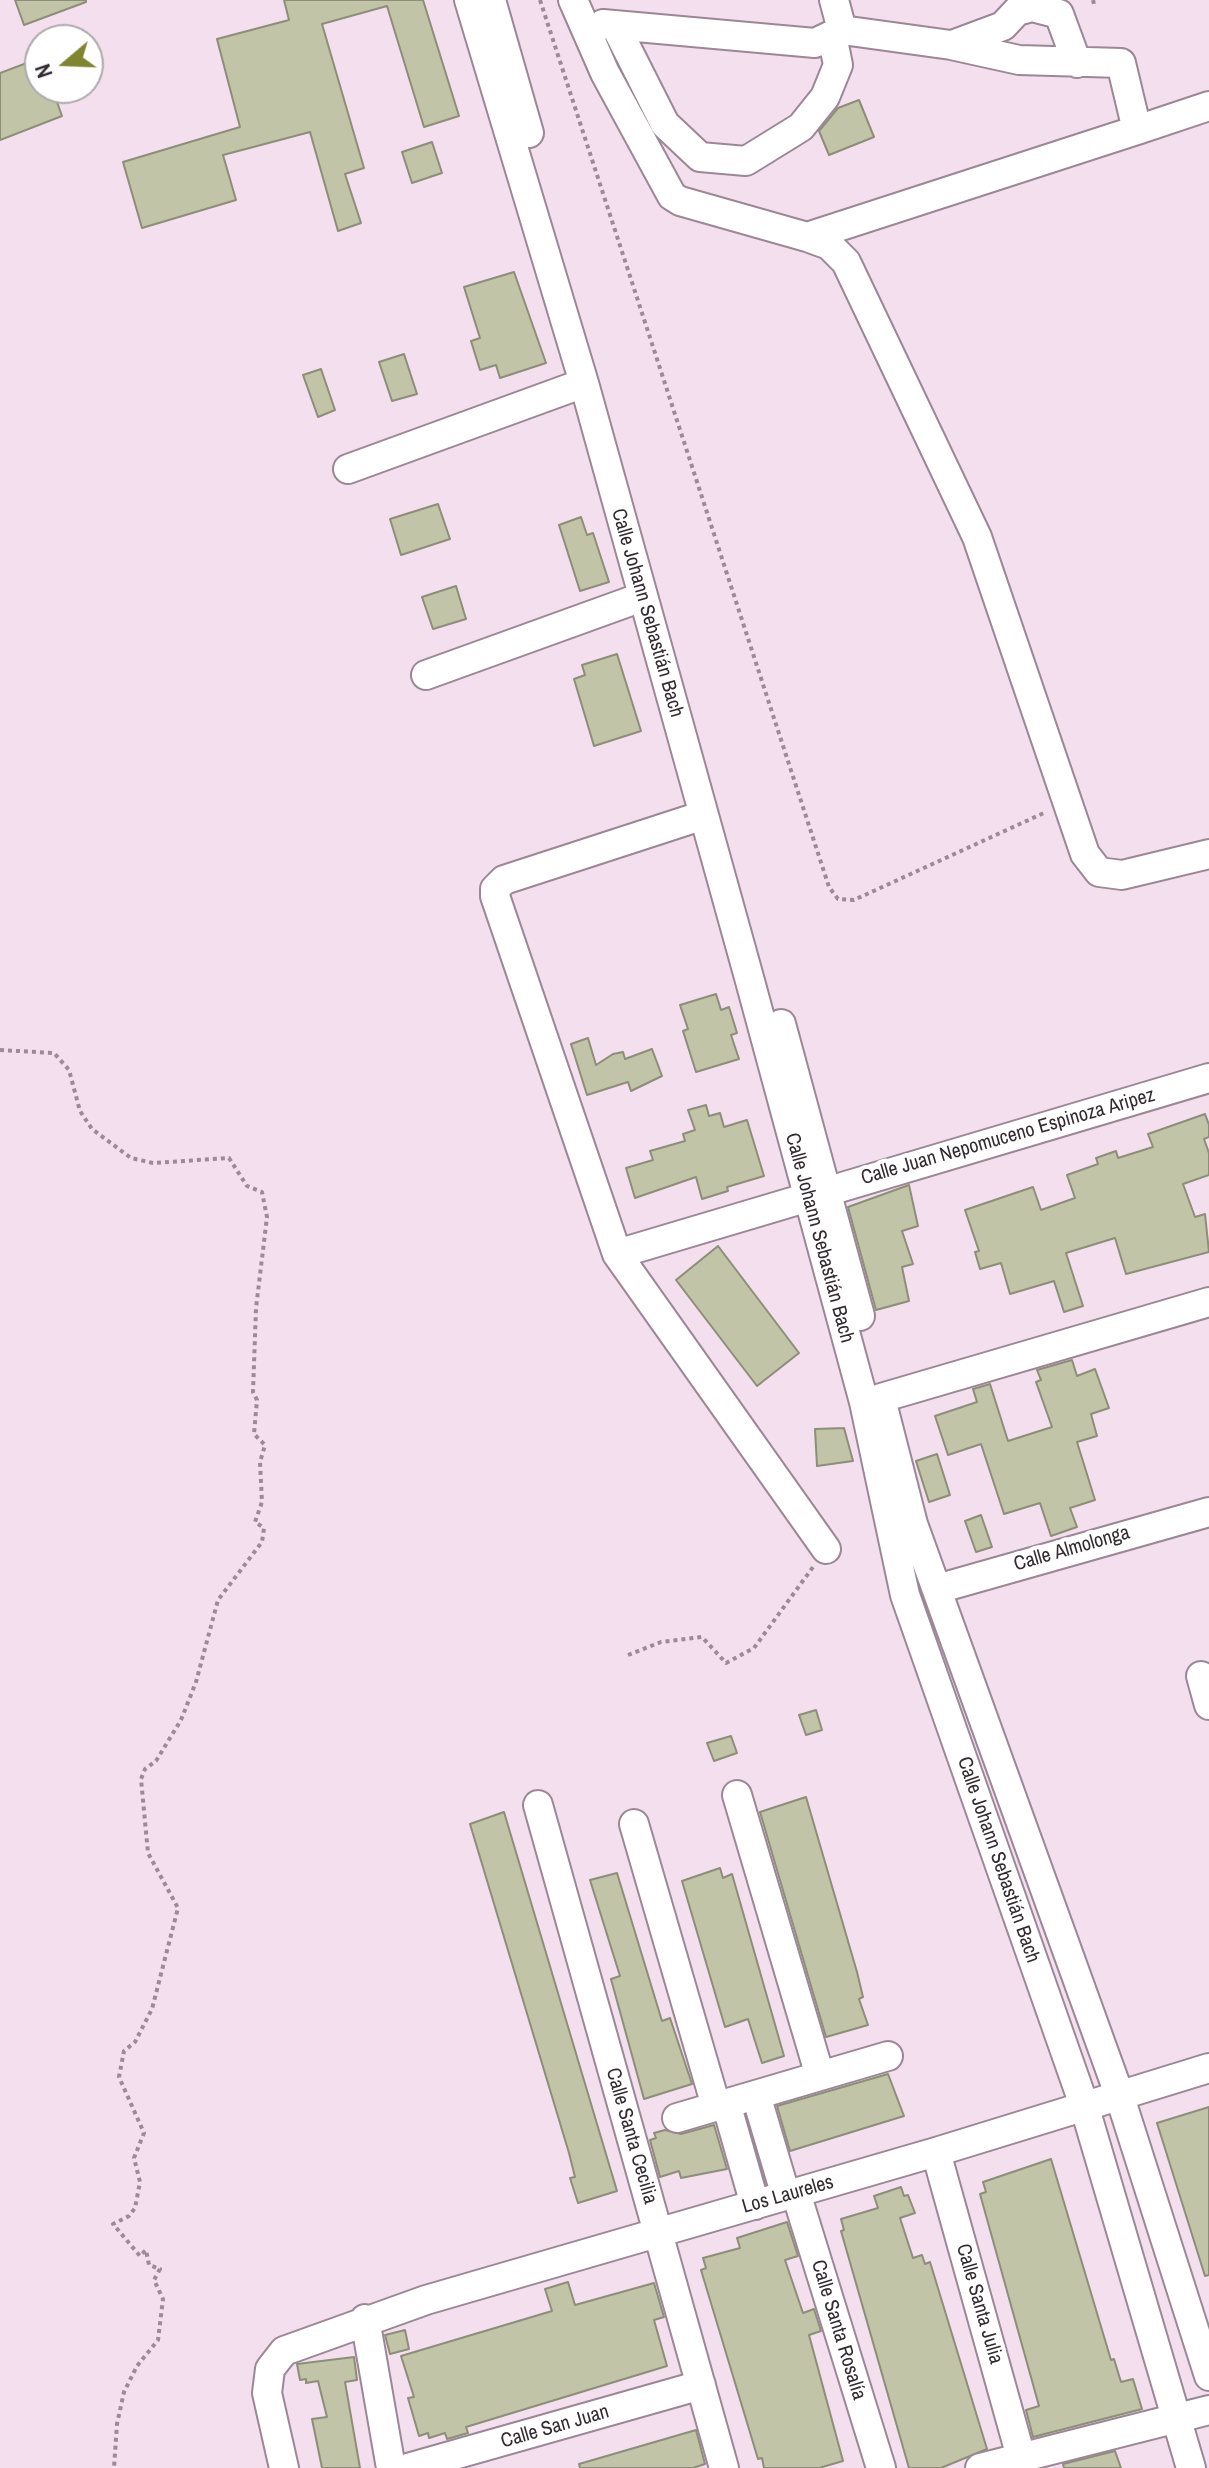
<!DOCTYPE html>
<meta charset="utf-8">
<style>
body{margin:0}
#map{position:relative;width:1209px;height:2468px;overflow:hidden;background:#f4dfee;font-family:"Archivo Narrow",sans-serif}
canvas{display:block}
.north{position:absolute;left:24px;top:24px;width:80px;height:80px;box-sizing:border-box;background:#fff;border:2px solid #adaaac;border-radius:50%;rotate:251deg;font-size:22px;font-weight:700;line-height:32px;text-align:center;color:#332b30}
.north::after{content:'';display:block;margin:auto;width:28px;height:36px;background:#808530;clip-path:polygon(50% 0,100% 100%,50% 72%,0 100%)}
</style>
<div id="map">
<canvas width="1209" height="2468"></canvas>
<div class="north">N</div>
</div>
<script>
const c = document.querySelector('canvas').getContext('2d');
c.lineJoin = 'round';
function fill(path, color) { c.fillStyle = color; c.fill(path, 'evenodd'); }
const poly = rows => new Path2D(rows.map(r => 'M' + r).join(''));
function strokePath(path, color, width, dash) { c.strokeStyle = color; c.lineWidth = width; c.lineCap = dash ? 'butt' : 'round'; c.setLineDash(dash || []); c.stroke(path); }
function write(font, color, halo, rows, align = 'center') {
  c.font = font + ' "Archivo Narrow",sans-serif'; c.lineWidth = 8; c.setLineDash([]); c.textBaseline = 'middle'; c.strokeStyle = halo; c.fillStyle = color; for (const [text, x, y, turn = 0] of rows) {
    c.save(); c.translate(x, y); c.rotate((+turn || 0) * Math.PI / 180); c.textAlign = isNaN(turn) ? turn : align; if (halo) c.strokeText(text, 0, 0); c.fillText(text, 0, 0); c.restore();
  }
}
const building = poly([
 [15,0,86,0,86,2,24,25,15,0],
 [284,0,423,0,459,116,424,127,387,6,322,24,364,168,345,174,361,223,338,231,310,132,223,155,236,200,142,228,123,162,240,127,217,39,289,20,284,0],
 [40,58,40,88,52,88,62,116,0,140,0,73,40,58],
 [859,100,874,137,829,155,819,131,838,108,859,100],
 [432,142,442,173,412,183,402,152,432,142],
 [514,272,546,363,500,378,496,365,480,370,471,341,480,338,464,287,514,272],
 [404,354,417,394,392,401,379,362,404,354],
 [321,369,335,410,318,417,303,375,321,369],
 [438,504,450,539,401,555,390,519,438,504],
 [581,517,587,535,593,533,609,582,580,591,559,525,581,517],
 [456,586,466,619,433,629,422,597,456,586],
 [617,654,641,731,594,746,574,679,585,675,582,665,617,654],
 [716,994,721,1010,729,1007,737,1033,731,1035,739,1059,696,1072,683,1031,688,1029,680,1005,716,994],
 [588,1038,596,1065,613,1054,623,1052,625,1059,652,1049,662,1076,631,1091,628,1082,587,1095,571,1044,588,1038],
 [706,1105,709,1116,720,1113,724,1127,747,1120,764,1176,727,1187,728,1191,702,1199,696,1177,635,1198,626,1168,653,1160,650,1151,685,1141,683,1134,695,1130,688,1110,706,1105],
 [1205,1114,1209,1125,1209,1137,1204,1139,1209,1153,1209,1175,1183,1184,1195,1217,1205,1214,1209,1252,1126,1274,1115,1238,1066,1253,1083,1306,1064,1312,1054,1281,1010,1294,1001,1263,980,1269,975,1252,979,1251,965,1210,1033,1187,1041,1210,1075,1198,1067,1175,1098,1164,1096,1158,1116,1151,1118,1158,1153,1147,1148,1134,1205,1114],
 [909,1185,918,1226,902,1231,913,1264,902,1267,909,1301,876,1310,848,1207,909,1185],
 [718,1246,799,1353,757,1386,676,1280,718,1246],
 [1072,1360,1077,1376,1095,1369,1109,1408,1091,1414,1097,1436,1077,1442,1095,1500,1070,1508,1077,1527,1051,1536,1040,1503,1004,1514,981,1444,948,1455,935,1416,977,1402,973,1389,990,1384,1008,1441,1052,1427,1036,1382,1041,1380,1037,1370,1072,1360],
 [844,1428,853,1461,817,1466,815,1429,844,1428],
 [937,1454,950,1495,929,1502,916,1461,937,1454],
 [981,1515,992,1547,976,1552,965,1521,981,1515],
 [816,1710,822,1730,806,1735,799,1715,816,1710],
 [731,1736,737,1753,714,1761,707,1743,731,1736],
 [806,1797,857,1972,863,1997,859,1999,868,2025,826,2037,760,1812,806,1797],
 [504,1812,617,2191,578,2203,570,2178,575,2177,569,2153,470,1824,504,1812],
 [720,1868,723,1878,732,1874,784,2056,762,2063,748,2019,725,2027,682,1881,720,1868],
 [617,1873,662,2021,670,2018,692,2084,644,2099,611,1979,620,1976,590,1880,617,1873],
 [888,2074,904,2116,790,2151,777,2106,888,2074],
 [1209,2107,1209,2275,1205,2276,1157,2123,1209,2107],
 [714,2125,727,2169,681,2178,679,2171,660,2177,650,2140,656,2138,654,2133,665,2130,681,2134,714,2125],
 [1051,2159,1111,2360,1114,2359,1121,2382,1133,2379,1142,2409,1033,2437,1026,2410,1039,2406,980,2194,986,2192,983,2182,1051,2159],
 [901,2187,904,2196,908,2195,915,2213,900,2218,913,2258,922,2255,925,2264,930,2262,987,2449,941,2468,909,2468,841,2231,844,2230,841,2219,878,2208,874,2196,901,2187],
 [787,2222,798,2256,785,2260,803,2313,814,2309,821,2331,809,2335,843,2461,819,2468,764,2468,762,2458,758,2459,701,2270,706,2268,703,2258,740,2248,737,2238,787,2222],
 [568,2282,575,2305,654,2283,664,2317,654,2320,667,2366,466,2427,468,2433,447,2439,445,2433,429,2438,428,2433,419,2436,408,2398,414,2397,401,2356,552,2311,545,2289,568,2282],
 [405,2330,409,2349,390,2354,385,2335,405,2330],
 [354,2357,357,2380,345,2382,360,2468,322,2468,312,2419,327,2417,318,2381,306,2383,306,2379,300,2380,297,2364,354,2357],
 [696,2430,705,2464,693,2468,580,2468,579,2464,696,2430],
 [1115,2451,1121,2468,1064,2468,1063,2464,1115,2451]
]);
fill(building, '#c1c4a7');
strokePath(building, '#8c8e79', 2);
const minor = poly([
 [469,0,584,383,750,981,864,1402,905,1595,1084,2105,1191,2468],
 [491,0,529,133],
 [573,0,605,73,672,196,680,201,807,237,829,245,846,262,977,537,1085,854,1099,872,1122,875,1209,854],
 [834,0,842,30,951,45,1019,60,1121,63,1137,130,1209,106],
 [603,24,815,43,842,30],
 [615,25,665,124,700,157,746,161,801,127,825,97,838,65,832,35],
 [952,45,1003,26,1017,11,1032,7,1059,14,1077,63],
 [807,237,1137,130],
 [348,469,584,383],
 [426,675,642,597],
 [704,815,504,880,495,889,495,896,617,1254,826,1549],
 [781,1024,860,1316],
 [617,1254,1209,1078],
 [881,1398,1209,1302],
 [881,1399,913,1524,1119,2094,1209,2376],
 [937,1589,1209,1512],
 [1201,1676,1209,1705],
 [737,1795,820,2076],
 [538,1805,724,2468],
 [634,1824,716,2106],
 [756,2095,786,2196],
 [726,2103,755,2205],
 [677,2118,888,2056],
 [936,2152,1021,2457],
 [796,2193,881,2468],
 [365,2319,391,2468],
 [284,2468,267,2393,270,2369,284,2351,426,2300,936,2152,1209,2068],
 [408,2468,701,2385],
 [980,2468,1209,2410]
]);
strokePath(minor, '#9b8795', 32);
strokePath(poly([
 [540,0,829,887,838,899,854,900,1046,812],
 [1093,0,1094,4],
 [0,1050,54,1053,69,1070,80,1111,92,1129,131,1158,153,1163,229,1158,247,1186,262,1192,267,1217,256,1308,253,1392,257,1400,254,1434,265,1445,260,1462,262,1502,255,1522,264,1528,262,1542,218,1600,196,1682,181,1720,156,1761,145,1769,141,1779,148,1853,178,1908,152,2009,135,2042,124,2051,119,2077,144,2133,134,2158,140,2182,135,2208,129,2216,113,2224,140,2256,146,2250,149,2265,160,2269,154,2280,163,2299,158,2340,137,2366,124,2392,117,2424,114,2468],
 [628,1655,661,1642,702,1637,726,1663,754,1648,813,1567]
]), '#9a8b96', 4, [4, 4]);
strokePath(minor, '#fff', 28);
write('20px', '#332b30', '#fff', [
 ["Calle Johann Sebastián Bach",647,613,74],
 ["Calle Juan Nepomuceno Espinoza Aripez",1008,1137,-16],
 ["Calle Johann Sebastián Bach",819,1238,75],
 ["Calle Almolonga",1072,1549,-16],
 ["Calle Johann Sebastián Bach",998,1860,71],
 ["Calle Santa Cecilia",631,2136,74],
 ["Los Laureles",788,2195,-16],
 ["Calle Santa Julia",979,2304,74],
 ["Calle Santa Rosalía",838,2330,73],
 ["Calle San Juan",555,2427,-16]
]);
</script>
